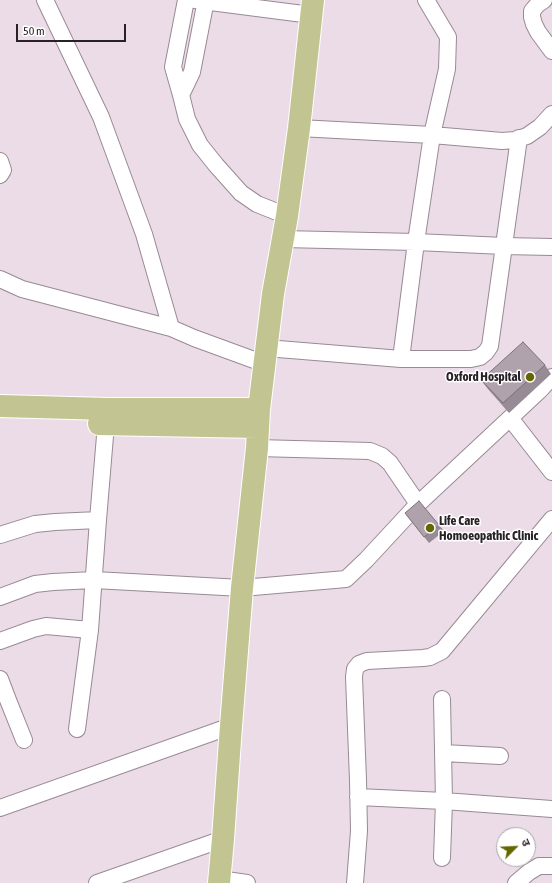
<!DOCTYPE html>
<meta charset="utf-8">
<style>
body{margin:0}
#map{position:relative;width:552px;height:883px;overflow:hidden;background:#ecdce8;font-family:"Asap Condensed","Noto Sans Devanagari",sans-serif}
canvas{display:block}
.north{position:absolute;left:496px;top:827px;width:40px;height:40px;box-sizing:border-box;background:#fff;border:1px solid #a9a7a9;border-radius:50%;rotate:66deg;font-size:11px;font-weight:700;line-height:16px;text-align:center;color:#282227}
.north::after{content:'';display:block;margin:auto;width:14px;height:18px;background:#646600;clip-path:polygon(50% 0,100% 100%,50% 72%,0 100%)}
.scale{position:absolute;left:16px;top:24px;width:110px;height:18px;box-sizing:border-box;border:2px solid #282227;border-top:0;padding-left:5px;font-size:12px;line-height:14px;white-space:nowrap;color:#282227;-webkit-text-stroke:3px #fff;paint-order:stroke}
</style>
<div id="map">
<canvas width="552" height="883"></canvas>
<div class="north">उ</div>
<div class="scale">50 m</div>
</div>
<script>
const c = document.querySelector('canvas').getContext('2d');
c.lineJoin = 'round';
const poly = rows => new Path2D(rows.map(r => 'M' + r).join(''));
function strokePath(path, color, width, dash) { c.strokeStyle = color; c.lineWidth = width; c.lineCap = dash ? 'butt' : 'round'; c.setLineDash(dash || []); c.stroke(path); }
function fill(path, color) { c.fillStyle = color; c.fill(path, 'evenodd'); }
function write(font, color, halo, rows, align = 'center') {
  c.font = font + ' "Asap Condensed",sans-serif'; c.lineWidth = 3; c.setLineDash([]); c.textBaseline = 'middle'; c.strokeStyle = halo; c.fillStyle = color; for (const [text, x, y, turn = 0] of rows) {
    c.save(); c.translate(x, y); c.rotate((+turn || 0) * Math.PI / 180); c.textAlign = isNaN(turn) ? turn : align; if (halo) c.strokeText(text, 0, 0); c.fillText(text, 0, 0); c.restore();
  }
}
const street = poly([
 [45,0,101,117,144,234,171,328],
 [186,0,173,67,181,95,187,119,200,145,216,165,241,193,257,204,287,216],
 [195,0,311,15],
 [544,0,538,4,532,11,532,17,534,24,538,32,552,51],
 [181,95,192,72,206,0],
 [299,128,432,135,502,141,515,140,527,136,540,127,552,114],
 [0,161,3,170,0,175],
 [282,239,416,242,504,246,552,247],
 [0,279,22,289,171,328,194,338,265,364],
 [266,348,401,359,471,359,480,357,486,352,490,346,519,138],
 [401,359,416,242,432,135,447,69,448,37,426,0],
 [510,418,552,472],
 [257,448,370,451,382,456,390,463,418,504],
 [0,535,35,524,55,522,98,520],
 [0,597,35,584,53,582,94,580,242,588,346,579,366,560,418,504,539,391,552,377],
 [0,641,33,629,46,626,90,630],
 [0,679,8,700,24,740],
 [442,699,444,801,442,858],
 [77,729,90,630,98,520,106,424],
 [443,753,500,756],
 [358,797,444,801,552,809],
 [0,808,231,726],
 [219,879,247,883],
 [97,883,223,839],
 [355,883,359,831,358,780,354,677,355,669,359,664,367,661,423,658,430,657,442,651,552,519],
 [516,883,529,872,539,866,552,866]
]);
const primary = poly([
 [0,406,107,409,259,409],
 [99,424,258,427],
 [219,883,223,839,231,726,242,588,257,448,259,409,273,294,287,216,299,128,313,0]
]);
strokePath(street, '#988a95', 18);
strokePath(primary, '#fff', 24);
strokePath(street, '#fff', 16);
strokePath(primary, '#c2c491', 22);
fill(poly([
 [545,365,551,374,509,413,488,389,481,380],
 [405,513,439,525,444,531,429,543]
]), '#978b95');
const building = poly([
 [523,342,545,365,503,403,481,380,523,342],
 [419,501,439,525,424,537,405,513,419,501]
]);
fill(building, '#b0a2ad');
strokePath(building, '#7b7179', 1);
for (const [x, y, r, color] of [
 [530,377,5,"#646600"],
 [430,528,5,"#646600"]
]) { const dot = new Path2D(); dot.arc(x, y, r, 0, 2 * Math.PI); c.fillStyle = color; c.fill(dot); strokePath(dot, '#fff', 1.5); }
write('bold 13px', '#282227', '#fff', [
 ["Oxford Hospital",521,377],
 ["Life Care",439,521,"left"],
 ["Homoeopathic Clinic",439,536,"left"]
], 'right');
</script>
